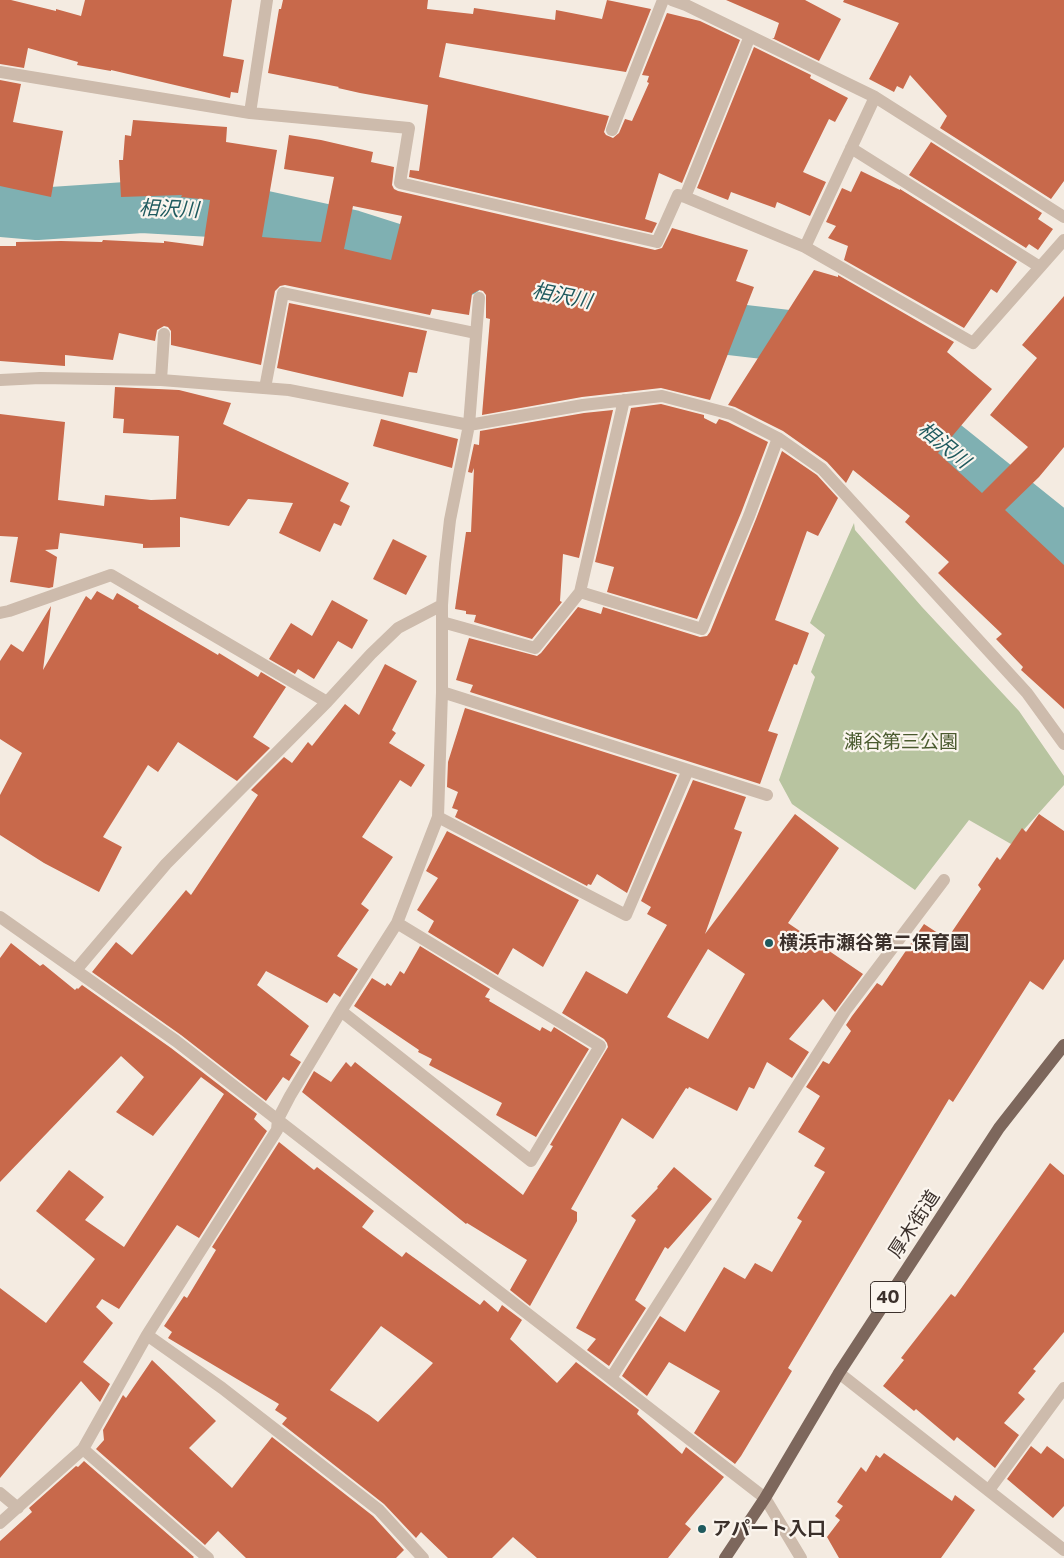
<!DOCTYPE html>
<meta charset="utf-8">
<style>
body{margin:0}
canvas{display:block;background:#f4ebe1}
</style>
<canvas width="1064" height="1558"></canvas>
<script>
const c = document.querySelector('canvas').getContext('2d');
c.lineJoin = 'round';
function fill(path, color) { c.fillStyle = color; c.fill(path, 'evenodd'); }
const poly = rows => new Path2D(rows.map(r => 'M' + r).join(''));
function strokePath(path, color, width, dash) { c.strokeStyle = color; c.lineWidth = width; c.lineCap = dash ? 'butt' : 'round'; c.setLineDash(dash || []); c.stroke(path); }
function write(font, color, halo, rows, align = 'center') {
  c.font = font + ' Commissioner,"Noto Sans JP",sans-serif'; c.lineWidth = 4.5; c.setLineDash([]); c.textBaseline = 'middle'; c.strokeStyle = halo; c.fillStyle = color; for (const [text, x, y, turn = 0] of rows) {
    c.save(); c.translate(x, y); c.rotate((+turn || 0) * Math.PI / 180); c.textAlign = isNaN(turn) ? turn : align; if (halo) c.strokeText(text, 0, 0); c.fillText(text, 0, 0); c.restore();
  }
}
fill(poly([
 [854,523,855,530,922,607,1019,711,1064,776,1064,785,1011,844,969,820,915,890,792,804,779,780,815,677,811,672,825,635,810,623]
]), '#b8c4a0');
strokePath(poly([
 [0,211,37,214,142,207,247,213,352,236,462,271],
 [665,317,720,328,789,336,907,415,1064,541]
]), '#7fb0b2', 52);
fill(poly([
 [0,0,11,0,56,11,56,9,81,16,85,0,232,0,223,56,244,60,238,93,231,92,230,98,111,70,111,71,77,65,78,62,28,48,24,68,0,64],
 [283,0,428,0,427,9,473,14,474,8,555,20,556,10,602,19,607,0,651,9,626,72,446,43,439,77,609,116,604,132,606,135,613,138,619,133,625,119,632,121,649,83,647,82,649,76,642,75,667,13,700,21,740,40,682,183,659,173,645,219,657,223,652,233,409,177,410,170,419,171,428,105,360,93,338,88,339,87,268,73,279,9,281,9],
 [726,0,805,0,841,19,819,61,772,38,774,38,779,23],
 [844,0,1064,0,1064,181,1051,199,940,128,947,116,910,75,903,89,897,86,894,92,869,79,899,23,843,2],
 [754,47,811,75,810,78,848,98,835,122,829,119,803,172,826,182,810,216,777,202,775,208,731,192,728,200,697,188],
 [0,80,21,84,13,122,63,131,51,197,0,186],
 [133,120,227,127,226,142,277,150,262,237,321,242,334,177,284,169,289,135,321,140,373,152,371,162,394,167,392,185,394,189,398,191,655,250,662,248,672,228,748,250,736,281,754,287,710,400,661,388,582,397,482,415,490,319,486,318,486,295,483,291,479,290,472,294,469,315,432,309,430,315,285,285,280,286,275,291,261,365,171,345,171,331,168,327,164,326,157,330,155,341,119,333,113,360,65,355,65,366,0,361,0,246,16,246,16,242,61,241,102,242,103,240,164,243,164,241,203,246,210,200,181,197,182,195,121,197,119,160,123,160,125,135,131,136],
 [353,206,402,216,391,260,344,249],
 [931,142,1042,213,1038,219,1053,229,1038,250,1029,244,1026,248,909,175],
 [861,171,900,190,900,189,1017,262,997,293,991,289,964,328,844,260,848,246,828,238,836,226,826,222,842,188,851,192],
 [814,270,838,277,838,275,954,342,947,352,992,389,938,453,982,493,1028,447,990,415,1037,358,1022,345,1064,296,1064,447,1039,477,1005,510,1064,565,1064,709,1021,670,1023,667,996,639,1002,634,938,573,949,562,905,522,910,516,853,470,846,483,827,462,783,431,735,407,728,405],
 [289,303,427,331,417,373,409,372,403,397,277,368],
 [115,387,179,390,231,403,223,424,349,483,340,501,350,506,341,526,334,523,320,552,279,533,293,503,248,499,229,526,180,517,180,547,143,548,143,544,60,533,58,549,45,550,57,557,53,587,49,588,10,582,18,537,0,536,0,414,65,422,58,500,104,506,105,495,151,500,176,499,179,436,123,433,124,419,113,418],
 [661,404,704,415,704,418,716,424,719,419,728,422,768,442,741,513,697,619,607,592,614,567,595,562,631,408],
 [613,410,579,558,563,554,560,601,562,602,532,639,474,622,476,615,466,614,466,611,455,609,466,532,471,532,474,468,472,473,468,472,474,444,479,445,480,431,584,413],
 [381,419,458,439,452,468,373,446],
 [782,451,817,475,838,498,818,536,807,531,775,620,809,633,797,665,794,664,768,731,778,734,760,784,470,692,473,685,456,680,469,638,537,656,541,653,578,607,601,614,603,607,700,637,707,636,710,632,756,519],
 [393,539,427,556,406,595,373,579],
 [97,591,113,600,117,593,139,606,138,608,218,655,219,653,258,677,261,672,286,687,253,737,270,748,237,781,178,742,158,772,148,765,103,837,122,847,99,892,44,863,0,835,0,795,22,753,0,739,0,661,11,644,23,652,51,606,43,670,86,596,91,600],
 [332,600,368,620,352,649,338,641,314,679,298,669,295,674,269,659,291,623,312,636],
 [385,664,417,681,392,730,396,733,389,743,425,765,411,787,400,780,362,837,393,857,361,904,369,910,337,956,358,969,340,997,334,993,327,1003,266,971,257,985,309,1026,290,1055,301,1062,289,1081,283,1077,266,1101,181,1035,92,972,116,942,132,955,186,890,191,895,258,795,251,790,284,757,292,763,308,742,312,746,345,704,359,715],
 [465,708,677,775,627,893,597,874,591,885,588,884,587,886,455,817,458,810,452,808,458,792,447,787,448,762],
 [693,780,746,797,734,829,742,832,705,934,795,814,839,848,788,923,863,974,835,1012,823,999,789,1039,809,1052,792,1078,767,1062,754,1089,749,1087,737,1111,689,1087,688,1089,686,1088,653,1139,622,1118,571,1209,577,1212,577,1221,530,1306,510,1290,527,1260,467,1223,466,1224,302,1092,314,1071,331,1082,346,1062,351,1067,355,1062,523,1195,553,1146,550,1145,608,1047,607,1043,604,1039,562,1013,586,971,627,994,667,925,647,914,651,907,641,901],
 [708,949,745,974,708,1039,667,1017],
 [1039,814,1064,831,1064,959,1043,990,1030,981,953,1102,949,1099,788,1368,792,1371,741,1456,735,1464,694,1433,720,1391,669,1362,647,1396,622,1376,660,1316,685,1332,724,1267,745,1279,755,1263,772,1272,802,1221,797,1218,825,1172,814,1166,825,1148,798,1132,820,1096,806,1087,823,1061,829,1064,851,1031,846,1025,852,1016,877,983,882,986,924,924,947,939,981,889,978,885,997,857,1000,860,1022,828,1026,832],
 [447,831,579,900,543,967,513,948,498,975,428,932,434,921,417,910,438,878,426,871],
 [11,943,40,966,43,964,75,990,77,988,78,989,82,985,171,1048,257,1114,254,1119,267,1131,199,1238,177,1225,119,1309,102,1299,96,1307,113,1323,83,1362,110,1384,100,1402,81,1381,0,1478,0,1288,46,1323,95,1259,36,1211,69,1170,104,1197,85,1220,124,1247,224,1094,201,1077,153,1136,116,1112,144,1077,121,1056,0,1182,0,958],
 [420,946,490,989,485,997,490,999,489,1001,540,1031,542,1027,551,1032,554,1027,589,1049,536,1137,496,1115,502,1103,429,1065,432,1059,418,1052,419,1050,354,1006,372,978,385,986,387,983,391,986,400,971,404,974],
 [279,1142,314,1170,317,1167,374,1211,362,1227,402,1257,406,1252,480,1305,484,1300,498,1312,502,1305,522,1320,510,1339,557,1383,576,1362,639,1410,637,1414,682,1454,686,1447,724,1477,685,1524,691,1529,668,1558,537,1558,513,1537,492,1558,448,1558,421,1532,416,1538,384,1504,282,1424,287,1418,275,1410,279,1404,168,1338,172,1332,164,1326,184,1296,187,1298,216,1250,212,1247],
 [381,1326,433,1363,378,1422,369,1415,330,1390],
 [1050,1163,1064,1175,1064,1332,1033,1369,1036,1371,1018,1393,1025,1399,1004,1423,1019,1435,995,1468,957,1437,954,1441,916,1409,914,1411,883,1386,904,1360,901,1358,951,1294,955,1297],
 [674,1167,712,1199,668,1249,665,1247,635,1300,646,1308,609,1366,587,1350,596,1339,576,1328,636,1220,631,1216,658,1188,657,1187],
 [152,1360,216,1421,189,1448,232,1488,272,1437,373,1516,404,1550,396,1558,246,1558,218,1531,205,1545,96,1449,104,1440,103,1430,123,1395,126,1398],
 [1031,1446,1041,1454,1047,1446,1064,1459,1064,1506,1053,1518,1007,1479],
 [884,1453,952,1501,955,1495,975,1510,941,1558,839,1558,827,1537,840,1520,835,1516,843,1506,837,1502,861,1467,866,1472,876,1455,880,1458],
 [84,1461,194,1557,193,1558,0,1558,0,1541,32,1512,29,1508,76,1466,78,1467]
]), '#c8694b');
strokePath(poly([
 [672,0,686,5,875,97,1064,217],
 [0,72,250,113,409,128,400,183,657,242,678,195,685,197,805,247,973,343,1064,240],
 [250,113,267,0],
 [612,130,663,0],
 [851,148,1040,267],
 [685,197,750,36],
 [805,247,875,97],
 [0,380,40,378,161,380,289,390,469,425,583,405,662,396,731,414,778,438,822,469,1027,693,1064,744],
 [161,380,164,334],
 [265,388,283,293,475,333],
 [580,592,624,400],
 [0,613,9,611,111,575,327,702],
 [442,622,535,648,580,592,702,629,749,516,778,438],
 [442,692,767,795],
 [438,817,626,915,688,770],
 [0,917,176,1041,765,1498,801,1558],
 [76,970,166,864,327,702,371,654,398,628,442,605],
 [341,1011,531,1161,600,1046,397,923],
 [147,1335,222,1388,379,1510,423,1558],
 [839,1373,1064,1550],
 [611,1378,845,1011,944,880],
 [83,1449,208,1558],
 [989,1490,1064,1388],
 [0,1493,18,1508],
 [0,1523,83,1449,147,1335,277,1130,278,1119,290,1096,341,1011,397,923,438,817,442,692,442,605,445,564,450,520,469,425,479,298]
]), '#cdbbac', 12);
strokePath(poly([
 [725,1558,765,1498,839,1373,999,1128,1064,1045]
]), '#7d675c', 12);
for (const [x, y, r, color] of [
 [769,943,5,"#1f5a5e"],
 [702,1529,5,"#1f5a5e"]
]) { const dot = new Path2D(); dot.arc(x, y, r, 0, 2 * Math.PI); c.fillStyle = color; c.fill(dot); strokePath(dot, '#fbf5ee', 2); }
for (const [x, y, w] of [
 [888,1297,35]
]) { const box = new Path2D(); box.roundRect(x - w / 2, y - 15.5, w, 31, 4); c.fillStyle = '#fbf5ee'; c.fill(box); strokePath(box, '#3b302b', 1); }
write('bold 18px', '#3b302b', null, [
 ["40",888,1297]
]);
write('19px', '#4a5a2e', '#fbf5ee', [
 ["瀬谷第三公園",901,742]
]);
write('bold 19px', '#3b302b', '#fbf5ee', [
 ["横浜市瀬谷第二保育園",779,943],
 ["アパート入口",712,1529]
], 'left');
write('19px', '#3b302b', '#fbf5ee', [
 ["厚木街道",914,1224,-57]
]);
write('italic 20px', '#1f5a5e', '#fbf5ee', [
 ["相沢川",169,209,2],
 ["相沢川",562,296,11],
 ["相沢川",944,445,39]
]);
</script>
